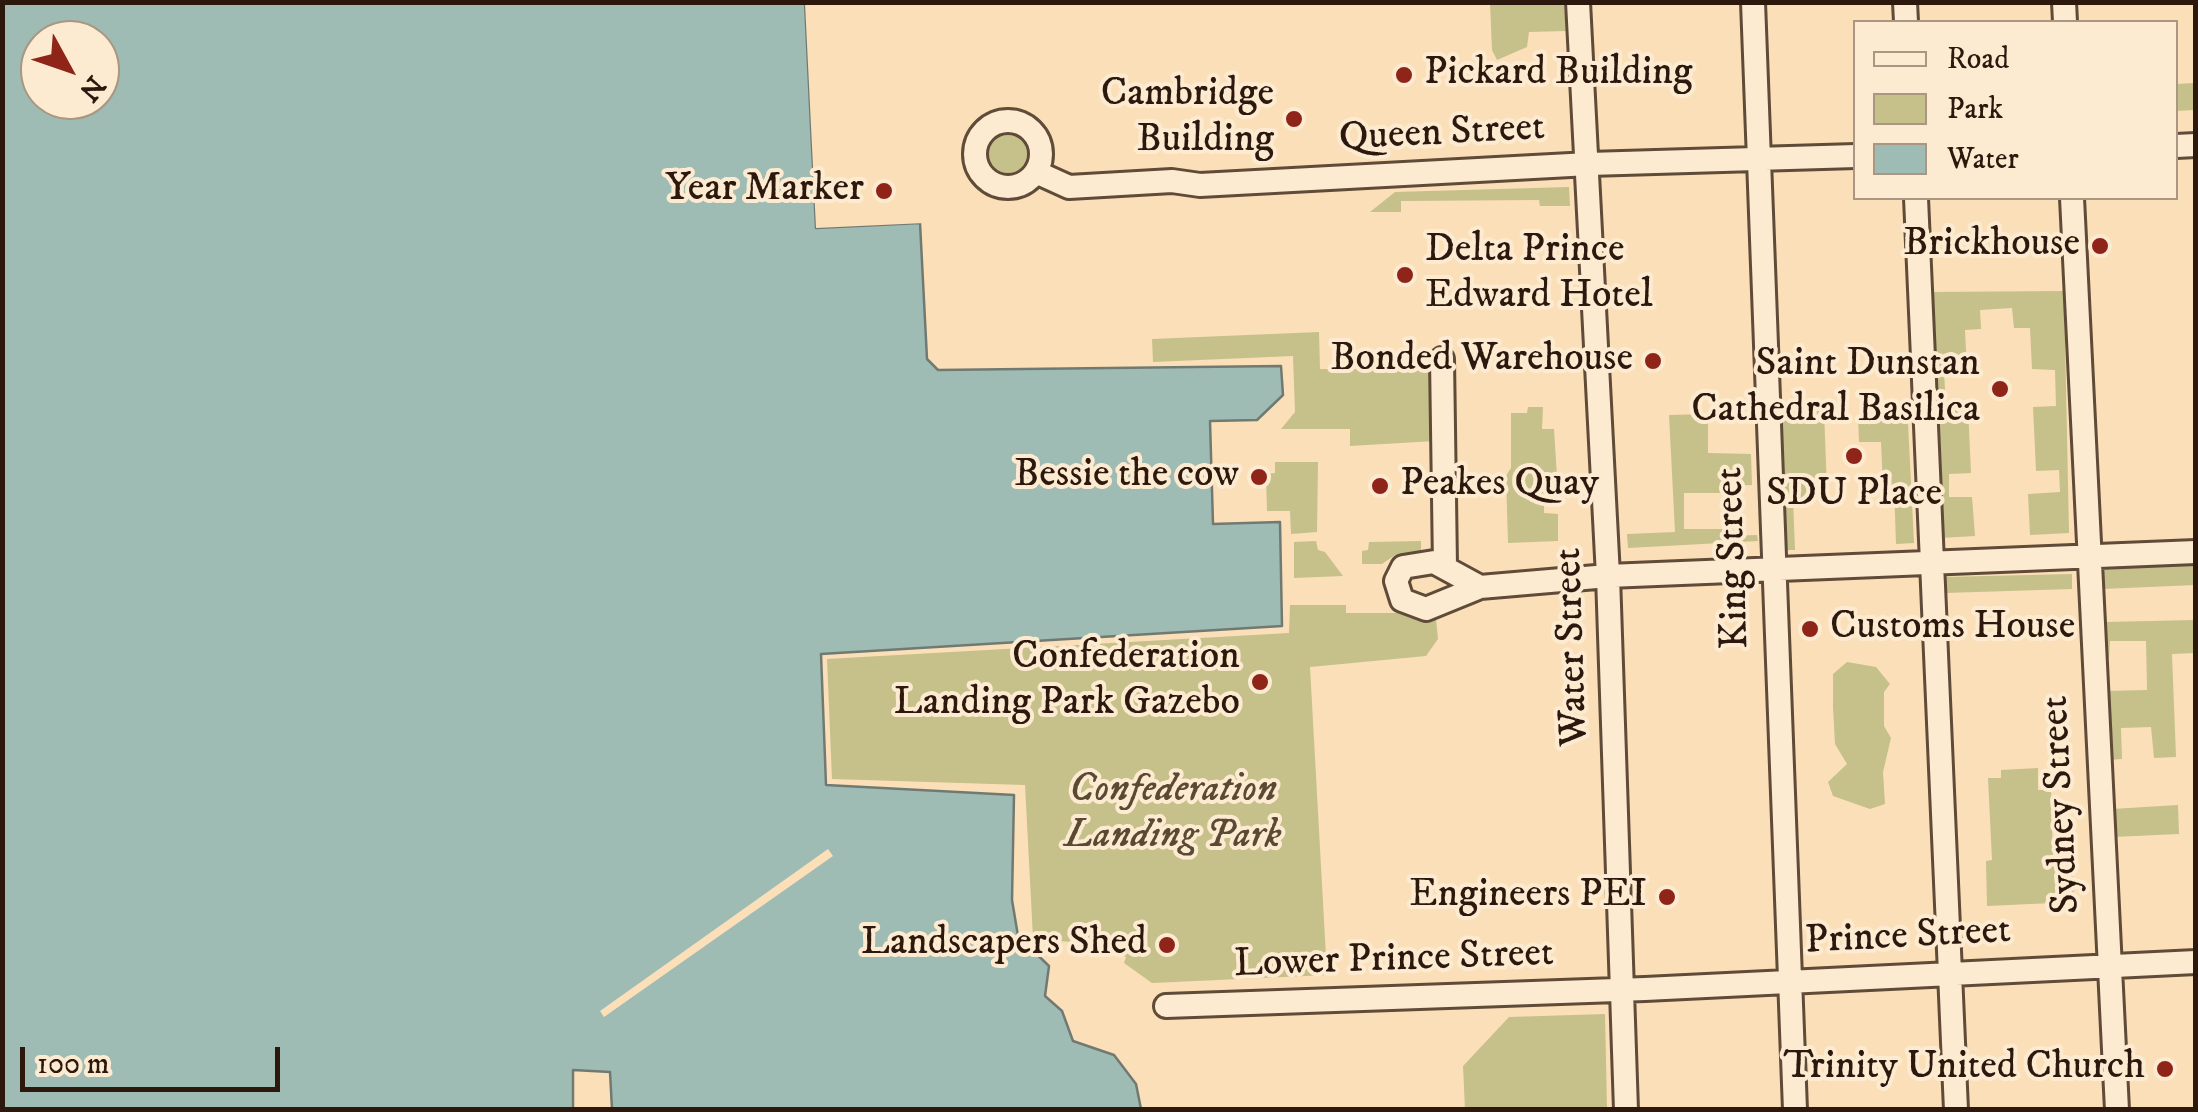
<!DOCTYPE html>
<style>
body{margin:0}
#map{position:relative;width:2198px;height:1112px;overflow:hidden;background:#fbdfb8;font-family:"IM FELL DW Pica",serif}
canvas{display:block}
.frame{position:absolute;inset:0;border:5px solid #2d180e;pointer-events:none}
.legend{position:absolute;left:1853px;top:20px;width:325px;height:180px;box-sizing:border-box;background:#fcead1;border:2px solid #a99683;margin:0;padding:12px 18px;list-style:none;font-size:30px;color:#2d180e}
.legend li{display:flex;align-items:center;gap:20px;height:50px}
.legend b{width:50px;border:2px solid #a99683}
.north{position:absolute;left:20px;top:20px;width:100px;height:100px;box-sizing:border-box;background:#fcead1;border:2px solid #a99683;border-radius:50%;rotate:130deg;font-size:28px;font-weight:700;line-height:40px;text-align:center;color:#2d180e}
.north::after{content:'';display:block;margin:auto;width:35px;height:45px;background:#8f2418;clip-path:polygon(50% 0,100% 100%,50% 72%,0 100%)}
.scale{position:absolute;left:20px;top:1047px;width:260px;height:45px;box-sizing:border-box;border:5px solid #2d180e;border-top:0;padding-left:12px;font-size:30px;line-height:35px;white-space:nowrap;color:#2d180e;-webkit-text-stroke:8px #fcead1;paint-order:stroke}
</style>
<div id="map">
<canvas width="2198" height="1112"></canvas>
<div class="frame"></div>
<ul class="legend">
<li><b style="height:12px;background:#fcead1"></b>Road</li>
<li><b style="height:28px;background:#c6c08a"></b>Park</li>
<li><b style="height:28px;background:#9fbcb4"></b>Water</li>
</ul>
<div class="north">N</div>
<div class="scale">100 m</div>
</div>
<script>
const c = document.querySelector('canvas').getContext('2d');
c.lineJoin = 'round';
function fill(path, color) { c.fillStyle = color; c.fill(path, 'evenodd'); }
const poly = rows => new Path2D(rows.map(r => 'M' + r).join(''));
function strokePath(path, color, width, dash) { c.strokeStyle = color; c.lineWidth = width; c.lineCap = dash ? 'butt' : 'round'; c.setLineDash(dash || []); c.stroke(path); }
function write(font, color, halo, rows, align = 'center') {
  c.font = font + ' "IM FELL DW Pica",serif'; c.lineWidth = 8; c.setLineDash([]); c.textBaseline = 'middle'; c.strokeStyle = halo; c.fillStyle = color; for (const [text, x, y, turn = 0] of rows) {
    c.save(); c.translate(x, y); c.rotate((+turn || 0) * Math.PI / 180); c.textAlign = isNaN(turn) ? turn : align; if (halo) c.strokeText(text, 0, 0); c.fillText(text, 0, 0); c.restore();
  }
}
fill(poly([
 [1490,3,1564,3,1566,31,1529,32,1527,47,1497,60,1492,50],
 [2195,83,2195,110,2176,111,2176,84],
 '987 154a20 20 0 1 1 40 0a20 20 0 1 1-40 0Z',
 [1569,187,1570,206,1540,206,1539,200,1401,201,1401,212,1370,212,1395,192],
 [2064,291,2069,533,2030,535,2028,494,2060,492,2059,470,2036,471,2033,407,2056,406,2055,370,2032,369,2030,328,2014,328,2012,308,1980,310,1981,329,1965,330,1967,370,1944,371,1946,409,1968,408,1971,473,1949,474,1949,497,1972,497,1975,536,1940,538,1929,292],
 [1319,332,1320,369,1435,369,1435,441,1350,446,1350,429,1281,429,1295,412,1293,356,1153,362,1152,339],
 [1907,403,1914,543,1896,544,1894,487,1883,487,1881,442,1859,442,1858,415,1873,414,1873,405],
 [1528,407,1543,407,1542,429,1554,429,1558,493,1544,494,1544,513,1558,514,1558,541,1508,543,1506,476,1511,468,1511,413,1527,413],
 [1779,411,1824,411,1827,489,1816,490,1816,497,1793,499,1795,550,1787,550],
 [1708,414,1708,453,1751,454,1752,485,1722,486,1723,493,1684,493,1684,529,1723,529,1724,536,1757,535,1758,541,1628,548,1627,534,1675,532,1669,415],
 [1275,462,1318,462,1317,532,1291,534,1290,511,1267,511,1266,474,1275,473],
 [1316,541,1318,550,1325,552,1343,576,1294,578,1294,542],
 [1421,541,1421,553,1395,555,1382,564,1362,564,1362,551,1368,550,1369,542],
 [2195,556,2195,585,2103,589,2105,622,2195,620,2195,653,2172,654,2176,757,2154,758,2151,727,2121,728,2122,759,2109,760,2104,691,2147,690,2146,641,2110,641,2109,658,2103,658,2099,590,2103,588,2102,573,2110,563],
 [2072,574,2072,589,1945,593,1944,577],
 [1290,605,1346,605,1346,613,1410,613,1436,619,1438,639,1426,656,1310,667,1327,975,1152,983,1124,963,1126,957,1103,947,1099,954,1070,942,1033,938,1025,785,832,779,827,659,1289,633],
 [1847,662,1876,667,1890,684,1884,692,1884,726,1891,738,1883,772,1885,804,1870,809,1833,796,1828,782,1847,764,1835,744,1833,707,1833,674],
 [2038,768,2038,790,2051,790,2053,855,2072,854,2074,902,1987,906,1986,861,1992,860,1988,778,2001,778,2001,770],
 [2178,805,2179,834,2113,837,2112,809],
 [1605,1014,1607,1109,1465,1109,1463,1066,1509,1017]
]), '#c6c08a');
const water = poly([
 [2,3,805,3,816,228,920,223,927,359,938,370,1281,366,1283,395,1257,420,1210,421,1213,524,1280,522,1282,626,821,654,826,785,1014,795,1012,900,1018,936,1049,966,1045,996,1062,1011,1073,1041,1114,1055,1136,1084,1141,1109,612,1109,610,1072,573,1070,573,1109,3,1109,2,3],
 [40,40,100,40,100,100,40,100,40,40]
]);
fill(water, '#9fbcb4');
strokePath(water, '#717a72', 2.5);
fill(poly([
 [805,3,810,2,821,223,915,218,925,223,816,228],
 [828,849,833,856,604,1017,600,1011]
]), '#fbdfb8');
const minor = poly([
 [1578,2,1608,576,1626,1110],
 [1753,2,1795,1110],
 [1905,2,1906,22],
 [2064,2,2065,22],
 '975 154a33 33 0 1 1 66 0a33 33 0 1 1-66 0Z',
 [2176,146,2196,145],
 [1036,172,1069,187,1172,181,1200,185,1589,164,1856,156],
 [1916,198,1956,1110],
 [2072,198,2117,1110],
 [1442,359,1445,566],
 [1480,587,1434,562,1403,567,1396,581,1402,600,1426,609,1480,587,1608,576,2196,552],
 [1166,1006,1645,989,2196,962]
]);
strokePath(minor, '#604a38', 28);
strokePath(minor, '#fcead1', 22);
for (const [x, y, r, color] of [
 [1404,75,10,"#8f2418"],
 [1294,119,10,"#8f2418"],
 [884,191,10,"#8f2418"],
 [2100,246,10,"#8f2418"],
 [1405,275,10,"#8f2418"],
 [1653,361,10,"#8f2418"],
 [2000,389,10,"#8f2418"],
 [1854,456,10,"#8f2418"],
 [1259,477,10,"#8f2418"],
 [1380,486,10,"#8f2418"],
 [1810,629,10,"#8f2418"],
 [1260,682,10,"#8f2418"],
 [1667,897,10,"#8f2418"],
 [1167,945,10,"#8f2418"],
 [2165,1069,10,"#8f2418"]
]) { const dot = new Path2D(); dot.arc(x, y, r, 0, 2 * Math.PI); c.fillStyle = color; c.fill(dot); strokePath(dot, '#fcead1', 4); }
write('40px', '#2d180e', '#fcead1', [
 ["Pickard Building",1424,75,"left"],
 ["Cambridge",1274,96],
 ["Building",1274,142],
 ["Year Marker",864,191],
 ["Brickhouse",2080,246],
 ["Delta Prince",1425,252,"left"],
 ["Edward Hotel",1425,298,"left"],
 ["Bonded Warehouse",1633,361],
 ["Saint Dunstan",1980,366],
 ["Cathedral Basilica",1980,412],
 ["Bessie the cow",1239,477],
 ["Peakes Quay",1400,486,"left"],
 ["SDU Place",1854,496,"center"],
 ["Customs House",1830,629,"left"],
 ["Confederation",1240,659],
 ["Landing Park Gazebo",1240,705],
 ["Engineers PEI",1647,897],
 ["Landscapers Shed",1147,945],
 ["Trinity United Church",2145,1069]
], 'right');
write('40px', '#2d180e', '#fcead1', [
 ["Queen Street",1442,135,-3],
 ["King Street",1735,558,-92],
 ["Water Street",1574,647,-92],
 ["Sydney Street",2063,805,-93],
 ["Prince Street",1908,938,-3],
 ["Lower Prince Street",1394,961,-2]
]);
write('italic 40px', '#5b4a33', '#fcead1', [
 ["Confederation",1173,792],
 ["Landing Park",1173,838]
]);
</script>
